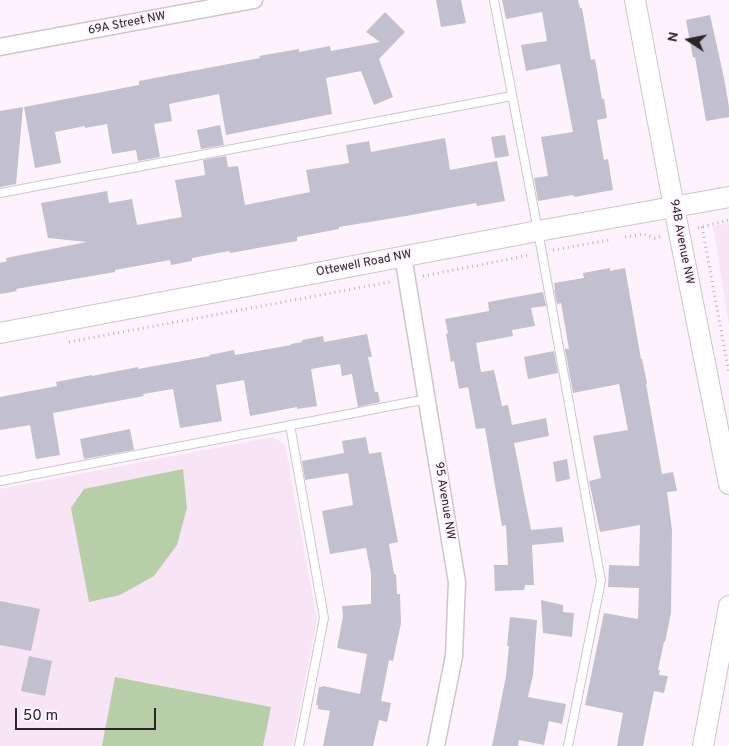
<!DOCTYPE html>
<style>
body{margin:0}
#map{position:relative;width:729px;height:746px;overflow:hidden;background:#fef2fd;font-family:Overpass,sans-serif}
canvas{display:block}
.north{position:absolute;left:664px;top:15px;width:50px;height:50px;-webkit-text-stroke:4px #fef2fd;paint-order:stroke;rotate:281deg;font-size:14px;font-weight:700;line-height:20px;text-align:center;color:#2b262a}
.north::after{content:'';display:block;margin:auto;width:18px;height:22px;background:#2b262a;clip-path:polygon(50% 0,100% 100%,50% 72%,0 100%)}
.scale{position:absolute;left:15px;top:708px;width:141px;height:22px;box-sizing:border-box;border:2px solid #2b262a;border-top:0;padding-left:6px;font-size:15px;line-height:18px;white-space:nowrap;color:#2b262a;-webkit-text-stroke:4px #fef2fd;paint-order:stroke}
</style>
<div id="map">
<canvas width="729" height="746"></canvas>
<div class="north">N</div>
<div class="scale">50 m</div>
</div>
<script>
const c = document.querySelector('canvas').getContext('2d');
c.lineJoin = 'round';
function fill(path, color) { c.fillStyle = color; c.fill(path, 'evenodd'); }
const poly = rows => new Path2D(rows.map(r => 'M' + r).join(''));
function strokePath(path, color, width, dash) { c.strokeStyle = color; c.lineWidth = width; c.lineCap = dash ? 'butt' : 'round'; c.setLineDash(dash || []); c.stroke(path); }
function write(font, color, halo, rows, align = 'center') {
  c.font = font + ' Overpass,sans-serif'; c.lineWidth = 4; c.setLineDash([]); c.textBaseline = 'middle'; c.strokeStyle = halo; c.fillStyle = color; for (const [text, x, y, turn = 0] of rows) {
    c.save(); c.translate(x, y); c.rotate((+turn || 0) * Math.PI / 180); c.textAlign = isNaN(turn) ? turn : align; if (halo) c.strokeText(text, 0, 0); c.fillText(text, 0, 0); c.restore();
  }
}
fill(poly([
 [729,223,729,326,713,226],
 [273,437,285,445,317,620,292,746,0,746,0,489]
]), '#f7e4f5');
fill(poly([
 [183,469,187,508,177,545,154,576,120,595,89,602,71,508,84,489],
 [115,677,271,707,263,746,102,746]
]), '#b7cea8');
fill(poly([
 [436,0,461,0,466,23,441,27],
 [502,0,578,0,580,8,582,8,591,60,595,59,602,99,604,99,607,118,597,120,604,160,608,159,613,190,574,197,573,195,538,201,534,178,548,176,541,137,573,132,560,64,526,71,521,45,547,41,542,12,506,19],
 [385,12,405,32,379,59,393,97,374,105,361,71,326,78,332,114,226,135,219,94,169,104,172,121,154,124,160,157,138,161,136,150,112,154,107,124,85,128,85,126,55,132,61,163,35,168,24,107,139,85,139,81,260,58,259,56,299,49,299,52,330,46,331,51,380,42,366,32],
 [710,15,724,78,729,107,729,117,706,121,695,57,693,58,686,20],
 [23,107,16,184,0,187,0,111],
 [220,125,224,145,201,149,197,130],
 [505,135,509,156,495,158,491,137],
 [445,138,450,170,497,161,505,201,477,206,476,203,406,216,339,227,339,229,297,237,297,241,230,253,229,251,192,258,192,261,171,265,170,260,115,270,115,272,33,286,16,289,17,291,0,294,0,263,7,261,6,258,87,242,48,238,41,203,107,191,109,203,132,199,137,225,182,217,175,180,205,175,203,160,226,156,228,167,238,166,245,205,310,192,306,170,349,163,346,145,369,141,371,152],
 [610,268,610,271,625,268,641,359,642,359,647,383,646,384,662,474,673,472,677,491,667,492,672,530,671,613,665,642,664,642,658,670,660,670,659,675,668,676,664,693,654,691,643,746,617,746,623,713,585,705,604,613,638,619,639,588,608,587,609,565,639,566,640,525,600,532,589,481,601,478,593,436,628,430,619,384,573,393,565,349,569,349,561,303,557,304,554,290,555,290,554,283,584,278,583,273],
 [543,292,546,306,531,308,535,326,512,330,513,336,476,343,481,372,494,370,502,406,508,405,512,425,546,418,549,436,514,443,531,530,562,527,564,542,532,545,534,585,525,585,524,590,495,591,494,565,508,565,506,525,502,526,485,428,476,429,468,387,459,389,454,361,451,362,446,334,448,333,445,319,489,311,488,302],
 [367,334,372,357,368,357,375,392,378,392,380,402,358,407,352,374,342,376,340,364,311,369,317,406,297,409,297,407,250,416,244,380,216,385,222,421,180,428,173,389,143,394,144,396,53,413,60,455,36,459,30,425,0,430,0,397,57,386,56,382,92,375,92,376,138,367,138,369,210,356,209,355,234,350,235,355,291,345,291,344,302,342,302,340,323,336,324,342],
 [554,351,558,373,528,379,524,357],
 [130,429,134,450,84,459,80,439],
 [366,437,369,454,381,452,398,542,389,544,394,574,396,574,397,594,400,594,401,623,393,661,389,660,381,701,391,703,387,722,379,720,373,746,323,746,330,711,318,709,318,705,316,705,319,687,322,687,323,686,360,694,367,654,337,648,343,616,342,606,371,604,371,573,366,548,330,554,322,511,353,505,348,473,305,480,302,461,344,453,342,441],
 [567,459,570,479,556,482,553,462],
 [541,600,563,605,563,612,574,613,572,637,543,633],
 [0,601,40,609,31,651,0,645],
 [510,617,537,620,533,675,528,697,566,704,562,724,549,721,544,745,519,740,518,746,492,746,506,676,509,646,507,646],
 [29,656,52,661,45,696,21,691]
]), '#c2c0ce');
const service = poly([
 [494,0,538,231,601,581,568,746],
 [0,193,512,96],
 [290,425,324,618,299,746],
 [0,481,427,399]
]);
const minor = poly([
 [0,47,254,0],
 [403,256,457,582,454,656,436,746]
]);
const tertiary = poly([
 [635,0,674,207,729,484],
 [0,333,538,231,729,197],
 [703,746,729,606]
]);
strokePath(service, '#d0c4cf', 10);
strokePath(minor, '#d0c4cf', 19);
strokePath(tertiary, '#d0c4cf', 22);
strokePath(poly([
 [702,227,729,373],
 [698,228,729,220],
 [625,237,643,234,655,238,662,236],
 [553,250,609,240],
 [423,276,530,255],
 [69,342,390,282]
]), '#bdb3bc', 3, [1, 4]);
strokePath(service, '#fff', 8);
strokePath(minor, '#fff', 16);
strokePath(tertiary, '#fff', 20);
write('12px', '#2b262a', '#fef2fd', [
 ["69A Street NW",127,24,-11],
 ["94B Avenue NW",681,242,79],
 ["Ottewell Road NW",364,264,-11],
 ["95 Avenue NW",444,501,81]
]);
</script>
